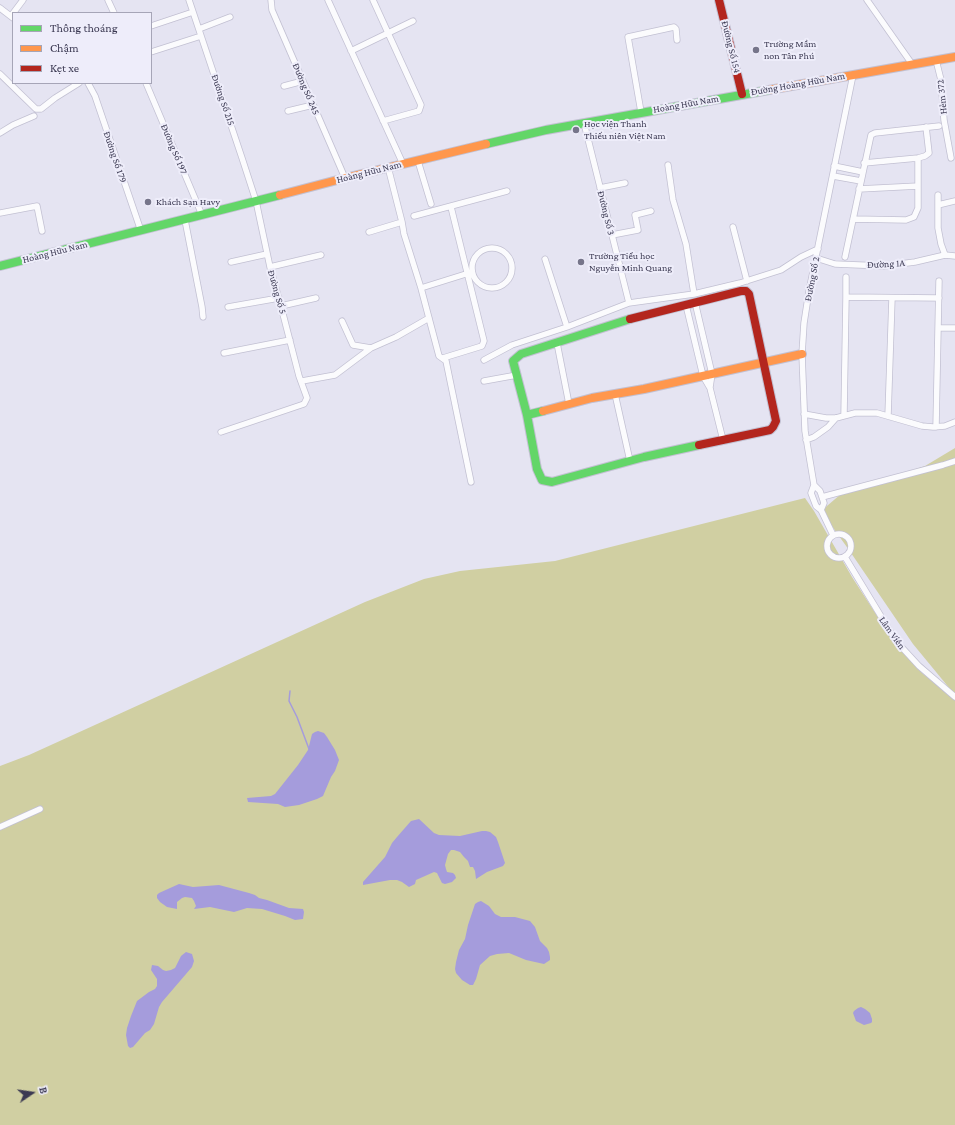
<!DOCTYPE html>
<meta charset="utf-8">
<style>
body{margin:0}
#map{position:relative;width:955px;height:1125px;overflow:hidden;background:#e5e4f2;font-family:"Crimson Pro",serif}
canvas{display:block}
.legend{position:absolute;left:12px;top:12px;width:140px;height:72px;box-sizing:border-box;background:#eeedfa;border:1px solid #a6a5b7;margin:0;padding:5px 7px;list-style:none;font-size:12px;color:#3b3952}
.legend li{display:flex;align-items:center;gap:8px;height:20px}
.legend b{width:20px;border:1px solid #a6a5b7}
.north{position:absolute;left:12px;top:1073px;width:40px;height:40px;-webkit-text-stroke:3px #eeedfa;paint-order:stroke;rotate:77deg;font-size:11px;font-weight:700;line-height:16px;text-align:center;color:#3b3952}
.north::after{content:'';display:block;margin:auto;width:14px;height:18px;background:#3b3952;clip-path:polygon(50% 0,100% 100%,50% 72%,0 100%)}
</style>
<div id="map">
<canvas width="955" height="1125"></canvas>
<ul class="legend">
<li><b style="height:5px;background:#63d668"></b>Thông thoáng</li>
<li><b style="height:5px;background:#ff974d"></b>Chậm</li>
<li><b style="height:5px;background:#b3261e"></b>Kẹt xe</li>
</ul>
<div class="north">B</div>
</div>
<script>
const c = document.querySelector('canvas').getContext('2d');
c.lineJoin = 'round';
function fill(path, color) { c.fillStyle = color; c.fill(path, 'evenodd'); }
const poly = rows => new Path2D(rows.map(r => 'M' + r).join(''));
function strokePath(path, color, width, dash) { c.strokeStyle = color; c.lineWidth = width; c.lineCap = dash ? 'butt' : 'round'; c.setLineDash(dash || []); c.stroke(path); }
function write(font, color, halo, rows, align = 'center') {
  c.font = font + ' "Crimson Pro",serif'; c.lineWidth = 4; c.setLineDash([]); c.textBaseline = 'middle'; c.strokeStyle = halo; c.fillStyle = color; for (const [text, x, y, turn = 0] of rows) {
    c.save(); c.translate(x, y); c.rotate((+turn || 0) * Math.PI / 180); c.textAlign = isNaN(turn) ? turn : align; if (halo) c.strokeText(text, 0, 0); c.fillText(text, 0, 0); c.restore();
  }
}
fill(poly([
 [955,448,955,695,913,644,849,550,821,511,841,494,925,466],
 [805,498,814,511,852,577,894,642,921,672,955,700,955,1125,0,1125,0,766,29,755,365,602,424,579,460,571,555,561]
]), '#d0cfa2');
fill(poly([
 [318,731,324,733,327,737,335,750,339,760,335,771,331,777,323,796,317,799,299,805,285,807,278,804,248,802,247,798,271,796,275,794,298,765,308,750,312,734,315,732],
 [419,819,434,833,439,835,460,836,482,831,486,831,490,832,496,837,498,842,505,863,503,866,487,872,476,879,475,871,473,867,470,867,468,861,464,857,460,852,454,850,451,850,448,854,445,865,446,869,447,872,453,873,455,875,456,878,452,882,445,884,442,883,437,873,434,872,416,880,415,884,409,887,402,882,397,880,390,880,363,885,363,882,385,857,392,843,397,837,411,821],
 [179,884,193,887,219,885,249,893,255,895,259,898,267,900,289,908,303,909,304,912,303,919,295,920,285,916,262,909,247,908,234,912,210,907,194,909,196,906,194,901,192,898,185,897,182,898,177,902,177,909,167,907,160,902,157,898,157,895,159,893],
 [481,901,489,906,495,914,501,917,515,917,530,921,535,927,540,941,547,948,549,952,550,957,550,960,544,964,526,960,509,953,497,954,490,956,480,965,476,979,473,985,470,985,462,980,456,973,455,969,456,962,459,950,465,939,468,925,475,904,478,902],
 [186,952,192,954,194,961,192,967,162,1002,159,1007,154,1024,150,1030,145,1033,133,1047,130,1048,128,1046,126,1035,127,1028,131,1016,137,1001,149,992,155,989,157,986,157,979,151,970,152,965,158,966,163,970,166,971,171,970,175,968,181,956],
 [861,1007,865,1009,870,1013,872,1019,872,1022,871,1023,864,1025,856,1021,853,1013,854,1011,858,1008]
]), '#a59cdc');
strokePath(poly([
 [290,691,289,701,297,717,309,749]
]), '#a59cdc', 1.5);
const street = poly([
 [108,0,114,13],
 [189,0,242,158,256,201,270,267,283,314,299,376,307,398,304,404,221,432],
 [271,0,272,10,345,178],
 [328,0,403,164],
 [373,0,421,105,419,111,383,121],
 [867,0,912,64],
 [0,8,13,18],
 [11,16,23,0],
 [151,26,193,12],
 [199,29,230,17],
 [351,51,413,21],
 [151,52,201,36],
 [936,60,941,80,944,120,951,158],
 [0,74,36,109,41,109,55,98,79,83],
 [88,83,95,96,141,231],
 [146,83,202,215],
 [284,86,303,81],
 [288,111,313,105],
 [641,112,628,37,674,27,676,29,677,40],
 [584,123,629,303],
 [0,133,13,125,34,116],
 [418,161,431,204],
 [864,163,918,158,925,156,929,153,926,127],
 [668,165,673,200,686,244,694,294],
 [834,166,863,172],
 [388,167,402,222,404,234,421,288,439,356,446,361,471,482],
 [833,176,861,181],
 [600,188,625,183],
 [859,189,918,186],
 [938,195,938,228,941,244,945,255],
 [938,205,955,201],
 [0,213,37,206,42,231],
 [414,216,507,191],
 [853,219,906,220,914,217,918,208,918,158],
 [185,220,202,307,203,317],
 [733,227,747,281],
 [369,232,402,222],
 [612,235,638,230,635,215,651,211],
 '472 268a20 20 0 1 1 40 0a20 20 0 1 1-40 0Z',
 [845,257,871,135,875,133,939,126],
 [816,258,835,264,884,266,915,262,945,255,955,256],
 [545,259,567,327],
 [231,262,267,254],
 [270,267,321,255],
 [421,288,469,273],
 [846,297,939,298],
 [695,302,712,374,710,387],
 [686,305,703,376,710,388,723,440],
 [281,306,316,298],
 [228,307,279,298],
 [342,321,353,345,371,348,396,337,429,318],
 [938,328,955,328],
 [557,343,569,404],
 [224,353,290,340],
 [443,358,482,346,484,341,451,207],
 [484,360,512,345,567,327,629,303,694,294,740,283,781,270,801,257,818,249],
 [302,381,335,375,371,348],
 [484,381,517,375],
 [615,394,630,461],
 [804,414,826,418,836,418,855,413,877,413,922,426,933,427,945,426,955,422],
 [844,415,846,297,846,277],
 [888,416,892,298],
 [936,427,939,281],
 [806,440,814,437,828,427,836,418],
 [814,485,820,491,824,503,821,510],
 [822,497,943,465,955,461],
 '827 546a12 12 0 1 1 24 0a12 12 0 1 1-24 0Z',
 [833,535,821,510,816,506,811,493,814,485,805,431,802,354,804,323,809,291,853,75],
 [845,557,896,641,919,666,955,697],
 [0,827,40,809]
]);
const fast = poly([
 [486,144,546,130,769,90],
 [0,266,280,195],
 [543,411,527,415,513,361,521,354,630,319],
 [527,415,537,469,542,480,552,482,644,457,699,445]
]);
const slow = poly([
 [769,90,955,57],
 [280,195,345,178,486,144],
 [543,411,592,398,644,389,802,354]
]);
const jam = poly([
 [719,0,742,94],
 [630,319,741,291,746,291,749,294,776,421,773,427,770,430,699,445]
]);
strokePath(street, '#c2c0d2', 7);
strokePath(fast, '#c2c0d2', 10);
strokePath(slow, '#c2c0d2', 10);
strokePath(jam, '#c2c0d2', 10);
strokePath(street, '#fbfbfd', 5.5);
strokePath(fast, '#63d668', 8);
strokePath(slow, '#ff974d', 8);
strokePath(jam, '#b3261e', 8);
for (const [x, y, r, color] of [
 [756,50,4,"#76758a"],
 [576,130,4,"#76758a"],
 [148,202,4,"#76758a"],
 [581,262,4,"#76758a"]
]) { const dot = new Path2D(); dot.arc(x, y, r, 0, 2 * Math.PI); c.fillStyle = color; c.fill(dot); strokePath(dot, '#eeedfa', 1.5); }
write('10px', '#3b3952', '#eeedfa', [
 ["Trường Mầm",764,44],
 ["non Tân Phú",764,56],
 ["Học viện Thanh",584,124],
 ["Thiếu niên Việt Nam",584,136],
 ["Khách Sạn Havy",156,202],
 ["Trường Tiểu học",589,256],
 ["Nguyễn Minh Quang",589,268]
], 'left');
write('10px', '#3b3952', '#eeedfa', [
 ["Đường Số 154",731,47,76],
 ["Đường Hoàng Hữu Nam",798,84,-10],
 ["Đường Số 245",306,89,67],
 ["Hẻm 372",942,97,-96],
 ["Đường Số 215",223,100,71],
 ["Hoàng Hữu Nam",686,104,-10],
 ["Đường Số 197",174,149,67],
 ["Đường Số 179",115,157,71],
 ["Hoàng Hữu Nam",369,172,-14],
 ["Đường Số 3",606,213,76],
 ["Hoàng Hữu Nam",55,252,-14],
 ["Đường 1A",886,264,-3],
 ["Đường Số 2",812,279,-79],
 ["Đường Số 5",277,292,74],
 ["Lâm Viên",892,633,55]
]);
</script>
